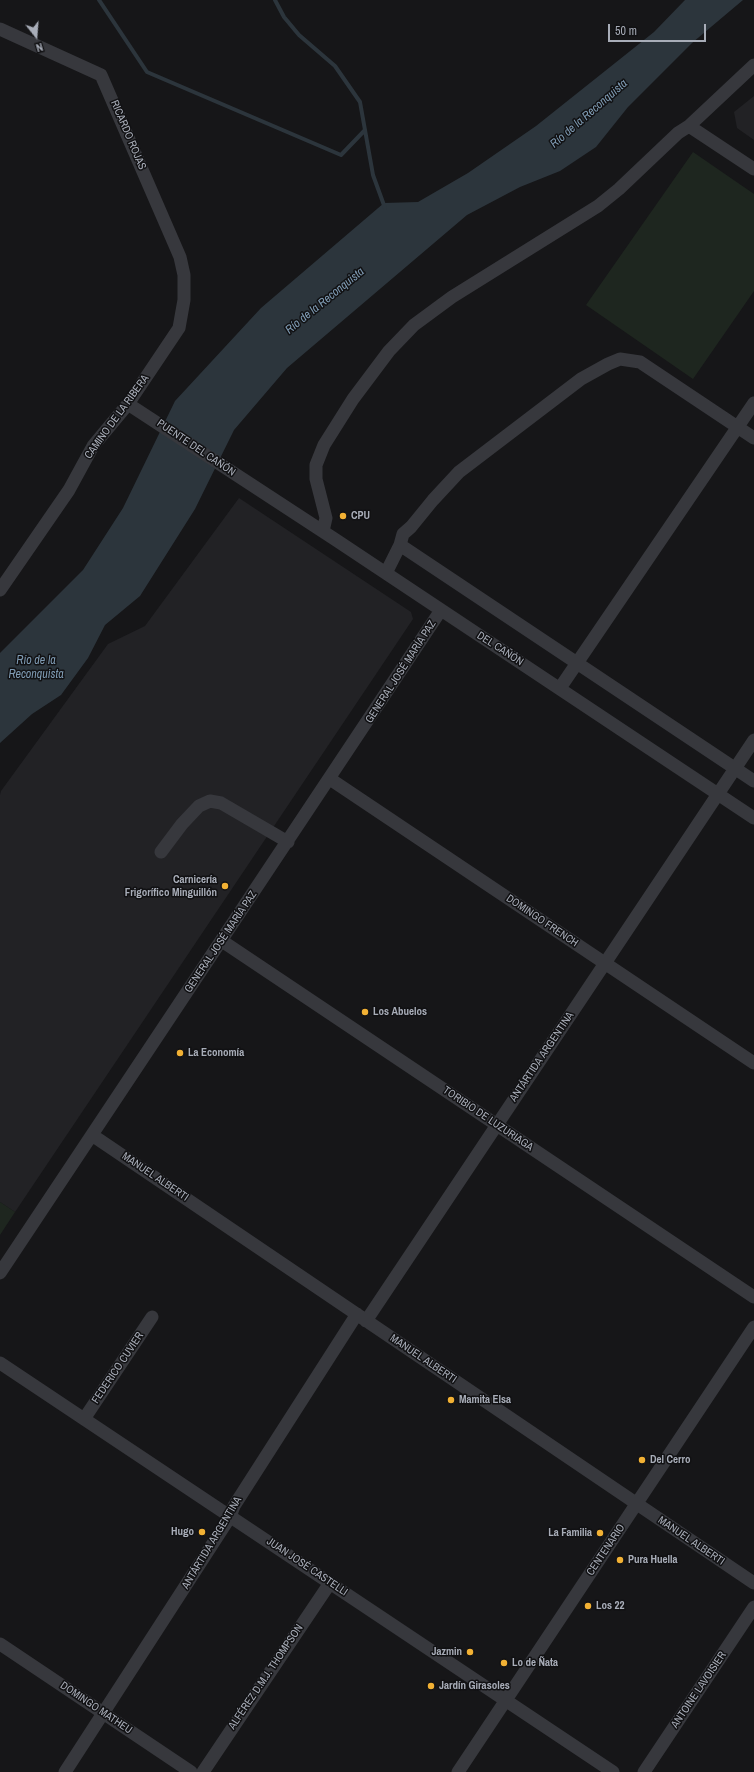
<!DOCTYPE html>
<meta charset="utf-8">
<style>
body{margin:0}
#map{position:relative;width:754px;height:1772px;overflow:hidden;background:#161618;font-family:"Archivo Narrow",sans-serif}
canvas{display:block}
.north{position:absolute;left:16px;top:16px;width:40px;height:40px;-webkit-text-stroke:3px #111113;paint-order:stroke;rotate:163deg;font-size:11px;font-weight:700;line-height:16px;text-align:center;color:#a8adb8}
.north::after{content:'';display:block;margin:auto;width:14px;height:18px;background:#a8adb8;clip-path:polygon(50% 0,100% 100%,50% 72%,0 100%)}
.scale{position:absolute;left:608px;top:24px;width:98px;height:18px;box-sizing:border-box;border:2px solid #a8adb8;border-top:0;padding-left:5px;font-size:12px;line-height:14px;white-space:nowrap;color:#a8adb8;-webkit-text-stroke:3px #111113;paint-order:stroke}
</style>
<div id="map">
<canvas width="754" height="1772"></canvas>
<div class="north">N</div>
<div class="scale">50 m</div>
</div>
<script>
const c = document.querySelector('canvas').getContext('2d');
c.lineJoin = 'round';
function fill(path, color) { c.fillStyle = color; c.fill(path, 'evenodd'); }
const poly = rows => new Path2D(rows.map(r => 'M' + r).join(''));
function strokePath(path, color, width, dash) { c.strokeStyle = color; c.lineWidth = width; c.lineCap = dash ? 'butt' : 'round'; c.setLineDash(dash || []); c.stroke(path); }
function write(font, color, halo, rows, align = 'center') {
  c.font = font + ' "Archivo Narrow",sans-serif'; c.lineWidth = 3; c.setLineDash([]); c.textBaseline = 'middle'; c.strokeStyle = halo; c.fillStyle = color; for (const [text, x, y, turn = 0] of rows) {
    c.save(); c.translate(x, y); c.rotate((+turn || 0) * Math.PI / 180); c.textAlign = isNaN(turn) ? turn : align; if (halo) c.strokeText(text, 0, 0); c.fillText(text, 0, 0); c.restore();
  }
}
fill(poly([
 [754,96,754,140,737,128,734,112],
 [239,498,411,612,413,619,15,1212,0,1202,0,795,1,791,108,644,145,626]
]), '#222225');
fill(poly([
 [693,152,754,194,754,291,693,379,586,305],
 [0,1202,15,1212,0,1235]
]), '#1e261f');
fill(poly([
 [685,0,743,0,692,43,628,107,596,147,560,171,520,187,467,215,287,368,234,430,195,509,140,596,105,625,88,658,61,695,32,714,0,743,0,653,83,570,123,508,175,401,261,308,384,203,418,202,468,173,536,126,654,32]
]), '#2c353c');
strokePath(poly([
 [99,0,147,72,341,155,365,130],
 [275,0,284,17,299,35,335,66,360,102,373,175,385,208]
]), '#2c353c', 4);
strokePath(poly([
 [0,29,101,75,180,257,184,275,184,300,179,328,128,404,93,446,69,490,0,590],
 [689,126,754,169],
 [128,404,336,540,754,818],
 [323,531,326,518,316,479,316,465,324,445,353,399,389,351,414,325,452,297,598,206,619,189,678,133,689,126,754,65],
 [400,545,754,781],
 [386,573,400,545,403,534,411,527,433,500,459,472,581,379,608,364,620,359,640,362,754,438],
 [560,688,754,403],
 [330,779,754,1063],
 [161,852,182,824,199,806,210,801,221,803,288,842],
 [222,941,754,1297],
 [92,1135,754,1583],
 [0,1273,441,610],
 [366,1321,754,740],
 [0,1363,613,1772],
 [84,1419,152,1317],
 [0,1644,191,1772],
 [65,1772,230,1517,234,1506,357,1314],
 [203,1772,330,1583],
 [458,1772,754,1327],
 [644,1772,754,1607]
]), '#37383d', 13);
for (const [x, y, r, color] of [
 [343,516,4,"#f2b134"],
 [225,886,4,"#f2b134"],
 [365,1012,4,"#f2b134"],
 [180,1053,4,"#f2b134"],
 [451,1400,4,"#f2b134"],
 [642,1460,4,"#f2b134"],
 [202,1532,4,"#f2b134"],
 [600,1533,4,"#f2b134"],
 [620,1560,4,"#f2b134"],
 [588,1606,4,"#f2b134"],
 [470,1652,4,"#f2b134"],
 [504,1663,4,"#f2b134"],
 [431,1686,4,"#f2b134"]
]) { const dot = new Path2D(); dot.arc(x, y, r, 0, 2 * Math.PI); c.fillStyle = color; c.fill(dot); strokePath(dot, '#111113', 1.5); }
write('11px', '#a8adb8', '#111113', [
 ["RICARDO ROJAS",128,135,67],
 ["CAMINO DE LA RIBERA",117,417,-54],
 ["PUENTE DEL CAÑÓN",196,448,34],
 ["DEL CAÑÓN",500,649,33],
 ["GENERAL JOSÉ MARÍA PAZ",401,672,-57],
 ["DOMINGO FRENCH",542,921,34],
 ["GENERAL JOSÉ MARÍA PAZ",221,942,-56],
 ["ANTÁRTIDA ARGENTINA",542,1057,-56],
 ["TORIBIO DE LUZURIAGA",488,1119,34],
 ["MANUEL ALBERTI",155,1177,34],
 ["MANUEL ALBERTI",423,1359,34],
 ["FEDERICO CUVIER",118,1368,-56],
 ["MANUEL ALBERTI",691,1541,34],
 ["ANTÁRTIDA ARGENTINA",212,1543,-59],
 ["CENTENARIO",606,1550,-56],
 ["JUAN JOSÉ CASTELLI",307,1567,34],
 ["ALFÉREZ D.M.J. THOMPSON",266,1677,-56],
 ["ANTOINE LAVOISIER",699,1690,-56],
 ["DOMINGO MATHEU",96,1708,34]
]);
write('bold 11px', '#a8adb8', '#111113', [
 ["CPU",351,516],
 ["Carnicería",217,880,"right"],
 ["Frigorífico Minguillón",217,893,"right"],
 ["Los Abuelos",373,1012],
 ["La Economía",188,1053],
 ["Mamita Elsa",459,1400],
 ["Del Cerro",650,1460],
 ["Hugo",194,1532,"right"],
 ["La Familia",592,1533,"right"],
 ["Pura Huella",628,1560],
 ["Los 22",596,1606],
 ["Jazmin",462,1652,"right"],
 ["Lo de Ñata",512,1663],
 ["Jardín Girasoles",439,1686]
], 'left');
write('italic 12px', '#7f9bb3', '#111113', [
 ["Río de la Reconquista",589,114,-41],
 ["Río de la Reconquista",325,301,-39],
 ["Río de la",36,661],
 ["Reconquista",36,675]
]);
</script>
